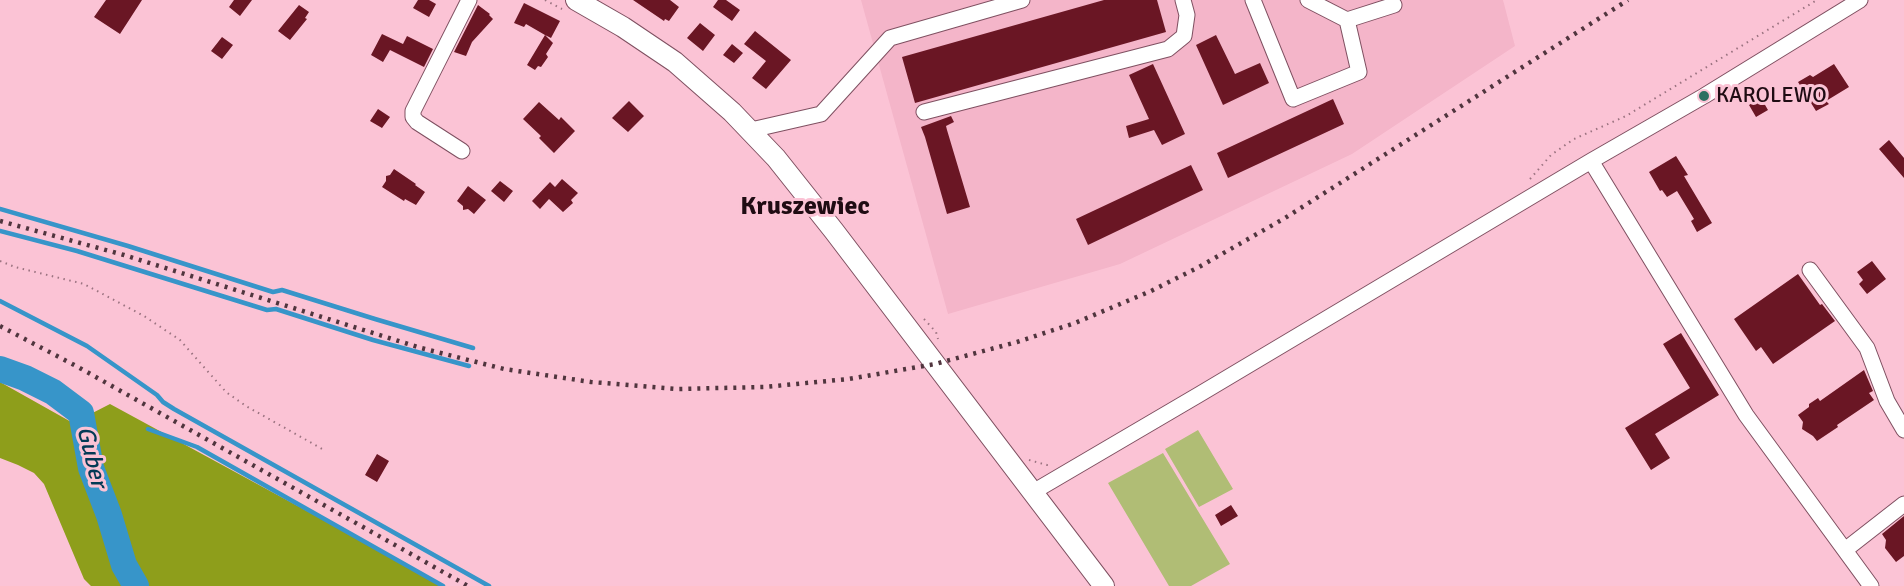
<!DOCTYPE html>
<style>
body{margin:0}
canvas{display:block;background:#fbc3d5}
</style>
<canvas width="1904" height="586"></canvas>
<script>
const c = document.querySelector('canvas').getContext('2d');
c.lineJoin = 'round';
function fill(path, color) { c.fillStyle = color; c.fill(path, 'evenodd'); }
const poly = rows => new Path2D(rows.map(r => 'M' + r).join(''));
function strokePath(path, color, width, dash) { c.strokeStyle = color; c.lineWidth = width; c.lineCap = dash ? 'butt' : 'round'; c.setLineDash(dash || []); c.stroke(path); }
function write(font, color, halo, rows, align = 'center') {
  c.font = font + ' Signika,sans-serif'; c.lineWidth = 6; c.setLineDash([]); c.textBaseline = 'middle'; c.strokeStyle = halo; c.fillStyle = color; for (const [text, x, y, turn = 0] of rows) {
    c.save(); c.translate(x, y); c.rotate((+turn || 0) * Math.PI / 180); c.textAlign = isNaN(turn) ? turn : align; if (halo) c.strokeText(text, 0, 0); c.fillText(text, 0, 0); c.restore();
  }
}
fill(poly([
 [861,0,1503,0,1515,46,1352,154,1120,264,948,314]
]), '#f4b5c9');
fill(poly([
 [1198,430,1233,489,1199,507,1165,449],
 [1163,453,1230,564,1191,586,1169,586,1108,483]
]), '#b0bd75');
fill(poly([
 [0,382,73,423,110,404,445,586,91,586,84,579,44,484,34,473,18,465,0,458]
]), '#8e9e1b');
strokePath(poly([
 [0,209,128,246,273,292,282,290,375,319,473,348],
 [0,231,77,251,267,310,276,309,373,340,469,366],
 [0,301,87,346,157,395,163,402,174,409,489,586],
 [148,429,197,447,443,586],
 [86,441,92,440]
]), '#3795c9', 4.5);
strokePath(poly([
 [0,369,25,378,53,392,81,413,91,468,109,515,124,565,136,586]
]), '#3795c9', 26);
fill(poly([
 [106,0,142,0,120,34,94,17],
 [234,0,252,0,240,16,229,7],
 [418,0,429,0,436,4,429,17,413,8],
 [633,0,670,0,679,7,669,21,665,19,664,21],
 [718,0,726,0,740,10,732,21,713,7],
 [1104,0,1157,0,1166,32,915,103,902,57],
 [524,3,560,21,551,38,545,35,553,43,546,54,548,57,541,67,538,66,535,70,527,65,545,35,526,24,524,27,514,23],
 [299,5,309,12,305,18,307,19,290,40,278,31],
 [478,5,490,14,489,15,493,19,472,42,466,56,454,52],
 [700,23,715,35,703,51,687,38],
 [755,31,791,60,766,89,752,78,766,61,744,44],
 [382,34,403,44,407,36,433,49,424,67,390,50,383,62,371,55],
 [1216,35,1235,74,1260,63,1269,83,1223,105,1196,45],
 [222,37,233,45,222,59,211,51],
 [732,44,743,53,734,63,723,55],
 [1153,64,1185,134,1162,145,1154,130,1129,138,1126,126,1149,119,1129,75],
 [1834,64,1849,87,1826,101,1829,104,1816,111,1798,82,1810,75,1813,77],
 [1761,98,1768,110,1756,117,1749,105],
 [1333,99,1344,124,1228,178,1217,153],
 [629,101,644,116,628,132,612,118],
 [539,102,559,120,561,117,575,131,554,153,539,138,541,136,523,119],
 [378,109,390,117,382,128,370,121],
 [951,116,954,122,946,126,947,130,970,207,947,214,925,137,921,127],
 [1889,140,1904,158,1904,178,1879,149],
 [1676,156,1688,175,1684,176,1712,223,1697,232,1691,221,1694,219,1677,191,1667,197,1662,190,1660,191,1649,172],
 [1191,165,1203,190,1088,245,1076,219],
 [394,169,416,184,415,185,425,192,416,205,405,199,404,201,382,187,386,181,386,176,390,175],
 [562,179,578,193,571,200,573,203,563,212,549,199,540,209,532,201,550,182,555,187],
 [500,181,513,191,504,202,491,191],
 [468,186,486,200,474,214,468,209,463,210,463,206,457,201],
 [1872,261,1886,279,1867,294,1859,284,1863,280,1857,272],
 [1798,274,1820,305,1822,304,1835,321,1773,364,1761,347,1756,351,1734,319],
 [1681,333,1719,395,1655,434,1670,458,1651,470,1625,428,1690,388,1663,344],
 [1864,370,1873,391,1869,393,1874,400,1837,425,1838,427,1817,441,1813,436,1802,429,1803,422,1798,415,1809,407,1809,404,1818,398,1820,401],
 [377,454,389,461,377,482,365,475],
 [1231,505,1238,516,1221,526,1215,515],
 [1904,516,1904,556,1896,562,1885,548,1886,540,1882,534]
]), '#6a1624');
const minor = poly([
 [1253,0,1293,99,1359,72,1347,20],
 [1308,0,1347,20,1394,5],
 [924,112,1168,49,1184,36,1187,15,1183,0],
 [751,130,821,114,890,38,1022,0],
 [462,151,417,122,413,117,413,111,469,0],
 [1591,161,1746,415,1871,586],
 [1810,270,1867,348,1887,401,1904,430],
 [1033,492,1200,394,1591,161,1704,96,1860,0],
 [1845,550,1904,504]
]);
const major = poly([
 [576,0,623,27,675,62,732,112,776,158,834,231,1104,586]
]);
strokePath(minor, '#7f5061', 17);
strokePath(major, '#7f5061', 22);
strokePath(poly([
 [545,0,562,9],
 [1530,179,1551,155,1574,139,1626,116,1817,0],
 [0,261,15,267,84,284,144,316,180,340,226,392,246,406,324,450],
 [924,319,936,332,938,339],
 [1029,460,1047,465,1050,465]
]), '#9b7380', 2, [1.5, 4.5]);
strokePath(minor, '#fff', 15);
strokePath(major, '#fff', 20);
strokePath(poly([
 [0,221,124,255,421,348,504,369,591,382,677,389,764,387,849,379,935,364,1017,342,1075,323,1151,291,1199,267,1285,218,1628,0],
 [0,326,78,367,468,586]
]), '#50353e', 4.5, [3, 6]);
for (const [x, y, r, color] of [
 [1704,96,6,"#2c7062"]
]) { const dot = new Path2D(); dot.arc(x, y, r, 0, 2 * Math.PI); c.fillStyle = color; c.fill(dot); strokePath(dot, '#fbc3d5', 2); }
write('22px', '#1f0c13', '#fbc3d5', [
 ["KAROLEWO",1716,96]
], 'left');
write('italic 24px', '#033a55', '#fbc3d5', [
 ["Guber",91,457,76]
]);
write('bold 26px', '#1f0c13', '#fbc3d5', [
 ["Kruszewiec",805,207]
]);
</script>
